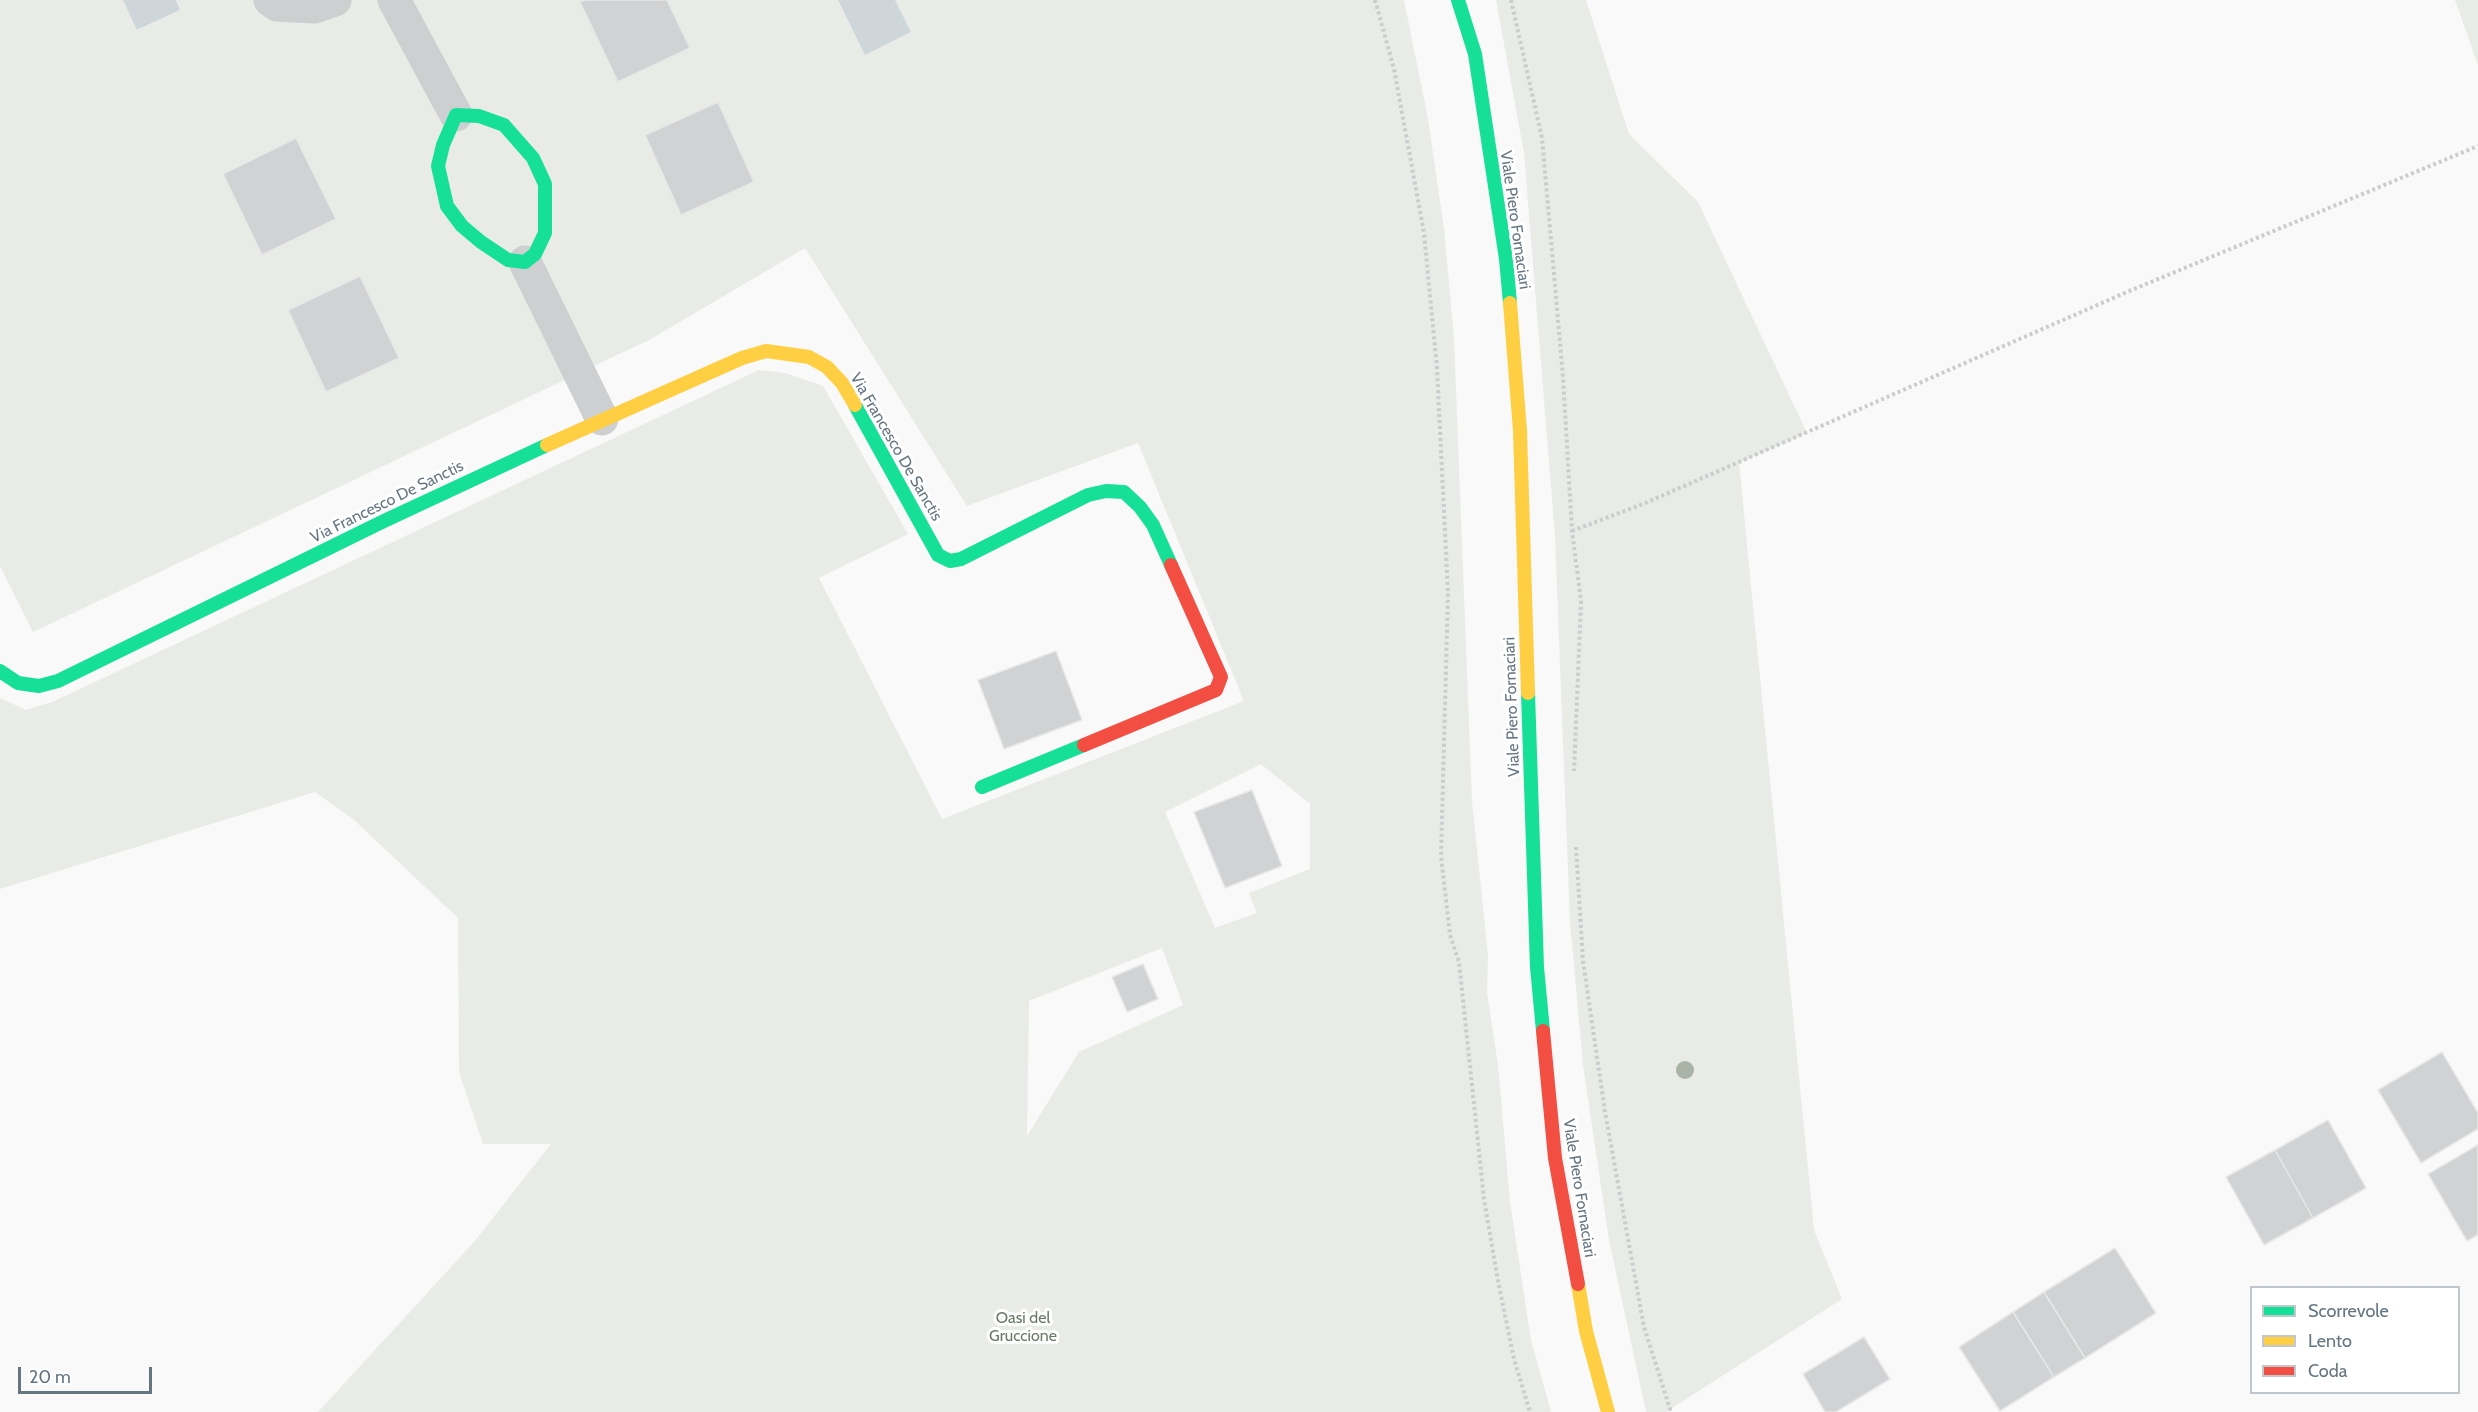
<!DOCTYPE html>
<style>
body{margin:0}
#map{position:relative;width:2478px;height:1412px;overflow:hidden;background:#f9f9f9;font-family:Cabin,sans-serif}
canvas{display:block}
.legend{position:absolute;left:2250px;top:1286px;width:210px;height:108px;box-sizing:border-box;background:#fff;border:2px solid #c1c8cd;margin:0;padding:8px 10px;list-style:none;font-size:18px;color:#657683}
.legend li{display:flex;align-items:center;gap:12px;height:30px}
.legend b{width:30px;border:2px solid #c1c8cd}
.scale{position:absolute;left:18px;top:1367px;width:134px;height:27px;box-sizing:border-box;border:3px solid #657683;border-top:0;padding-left:8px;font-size:18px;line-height:21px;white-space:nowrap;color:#657683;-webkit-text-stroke:4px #fff;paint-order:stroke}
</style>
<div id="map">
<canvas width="2478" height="1412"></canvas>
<ul class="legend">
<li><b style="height:8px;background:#16e098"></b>Scorrevole</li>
<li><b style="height:8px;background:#ffcf43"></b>Lento</li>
<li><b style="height:8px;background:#f24e42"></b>Coda</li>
</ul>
<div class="scale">20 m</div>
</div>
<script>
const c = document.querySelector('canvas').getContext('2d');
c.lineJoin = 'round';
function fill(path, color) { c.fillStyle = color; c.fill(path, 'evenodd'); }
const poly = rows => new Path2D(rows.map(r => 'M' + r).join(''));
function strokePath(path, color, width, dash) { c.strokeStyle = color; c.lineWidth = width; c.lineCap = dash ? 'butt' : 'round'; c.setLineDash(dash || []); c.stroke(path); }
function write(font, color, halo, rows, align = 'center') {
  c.font = font + ' Cabin,sans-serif'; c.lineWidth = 6; c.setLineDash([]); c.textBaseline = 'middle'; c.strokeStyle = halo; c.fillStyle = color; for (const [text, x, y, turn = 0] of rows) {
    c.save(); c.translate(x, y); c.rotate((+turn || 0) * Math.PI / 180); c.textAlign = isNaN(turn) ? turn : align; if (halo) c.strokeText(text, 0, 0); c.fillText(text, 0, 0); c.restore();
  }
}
fill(poly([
 [0,0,123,0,138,30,180,10,176,0,585,0,580,3,619,82,690,48,667,0,838,0,865,54,911,32,895,0,1404,0,1428,119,1444,229,1454,338,1472,802,1488,955,1487,993,1498,1065,1510,1202,1531,1340,1551,1412,318,1412,474,1242,551,1144,483,1144,459,1072,458,918,354,820,315,792,0,889,0,698,26,710,52,702,759,370,785,373,823,386,908,534,819,578,942,819,1244,701,1138,443,967,506,805,248,651,339,33,632,0,566],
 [717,102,718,102,681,215,645,135],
 [296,138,262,255,223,174],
 [360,276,399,358,326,391,288,310],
 [1261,764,1310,804,1310,869,1249,893,1257,913,1215,928,1165,812],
 [1162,948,1183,1005,1079,1052,1027,1136,1029,1001],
 [1496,0,1586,0,1629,134,1698,202,1807,433,1739,463,1814,1230,1842,1299,1666,1412,1646,1412,1609,1240,1583,1065,1570,922,1555,536,1524,153],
 [2455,0,2478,0,2478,65]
]), '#e8ebe6');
fill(poly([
 [123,0,176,0,180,10,137,30],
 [838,0,895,0,911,32,865,55]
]), '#ced6d9');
const building = poly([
 [585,0,667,0,690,48,618,82,580,2,585,0],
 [718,102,754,182,681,215,645,135,718,102],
 [296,138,336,219,262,255,223,174,296,138],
 [360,276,399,358,326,392,288,310,360,276],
 [1056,651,1082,720,1004,749,978,680,1056,651],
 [1252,790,1282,866,1225,888,1194,812,1252,790],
 [1143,964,1158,999,1127,1012,1112,977,1143,964],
 [2442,1052,2478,1113,2478,1129,2421,1163,2378,1090,2442,1052],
 [2328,1120,2366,1188,2313,1218,2275,1150,2328,1120],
 [2478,1145,2478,1235,2467,1241,2428,1174,2478,1145],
 [2275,1150,2313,1218,2264,1245,2226,1177,2275,1150],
 [2115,1248,2156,1313,2085,1358,2044,1292,2115,1248],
 [2044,1292,2085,1358,2054,1377,2013,1312,2044,1292],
 [2013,1312,2054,1377,2000,1411,1959,1347,2013,1312],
 [1864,1337,1890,1379,1836,1412,1825,1412,1803,1374,1864,1337]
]);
fill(building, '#d0d2d3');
strokePath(building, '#e8e8e8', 1.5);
strokePath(poly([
 [1375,0,1394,69,1424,233,1437,368,1448,593,1441,856,1450,935,1459,962,1484,1199,1498,1281,1514,1359,1530,1412],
 [1511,0,1542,138,1563,377,1572,531,1581,601,1574,771],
 [1572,531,1643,504,2127,292,2478,146],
 [1576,847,1583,961,1605,1112,1644,1327,1671,1412]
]), '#cbcccd', 4, [3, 3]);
strokePath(poly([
 [270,0,277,5,315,7,335,0],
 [394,0,456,115],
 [525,262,602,419]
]), '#cecfd0', 33);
strokePath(poly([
 [1458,0,1475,54,1506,259,1510,303],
 [456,115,479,116,504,125,533,158,545,184,545,233,535,254,525,262,508,260,481,242,462,226,447,206,438,166,443,145,456,115],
 [855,405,938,555,950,561,961,559,1088,495,1106,491,1124,492,1140,507,1153,525,1171,565],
 [0,671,18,683,39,686,58,681,384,521,547,445],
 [1528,693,1537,967,1543,1031],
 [982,787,1084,745]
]), '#16e098', 14);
strokePath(poly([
 [1510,303,1520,431,1528,693],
 [547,445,742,358,766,351,809,357,827,367,842,383,855,405],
 [1578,1284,1586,1331,1608,1412]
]), '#ffcf43', 14);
strokePath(poly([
 [1084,745,1216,690,1221,677,1171,565],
 [1543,1031,1555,1158,1578,1284]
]), '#f24e42', 14);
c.fillStyle = '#a9b3a7';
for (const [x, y] of [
 [1685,1070]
]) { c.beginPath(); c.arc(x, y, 9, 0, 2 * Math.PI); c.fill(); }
write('16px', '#657683', '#fff', [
 ["Viale Piero Fornaciari",1515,220,82],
 ["Via Francesco De Sanctis",896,447,60],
 ["Via Francesco De Sanctis",387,502,-26],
 ["Viale Piero Fornaciari",1512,707,-92],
 ["Viale Piero Fornaciari",1579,1188,81]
]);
write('16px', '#687a64', '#fff', [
 ["Oasi del",1023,1318],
 ["Gruccione",1023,1336]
]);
</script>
